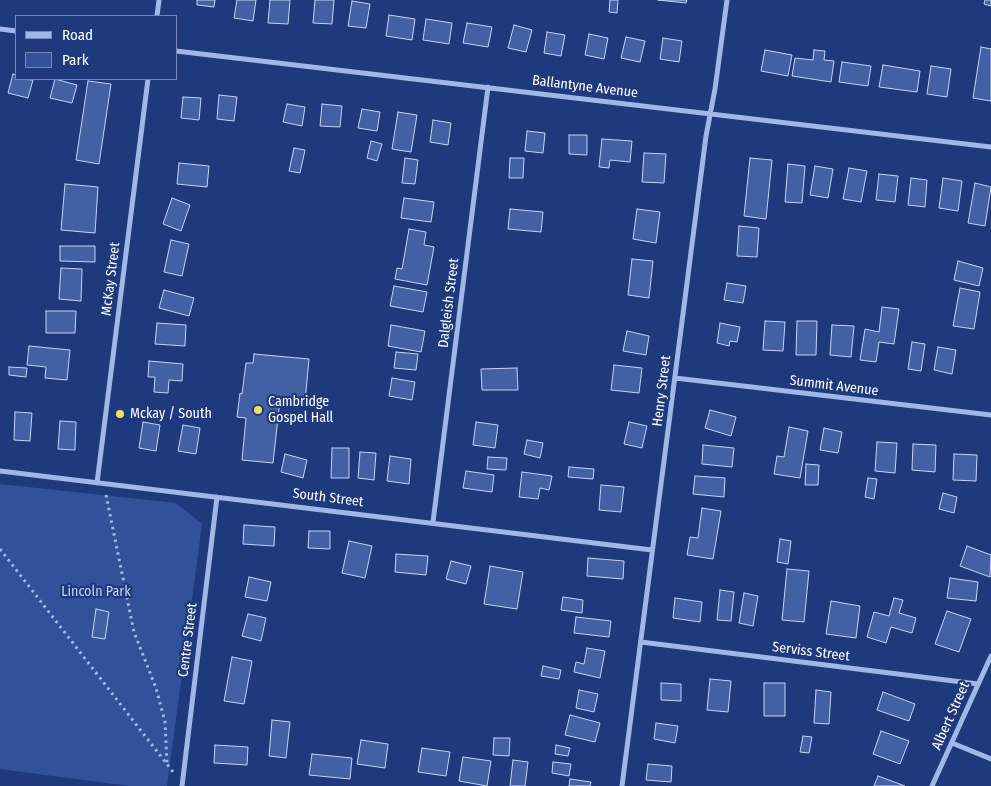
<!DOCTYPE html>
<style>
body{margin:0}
#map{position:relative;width:991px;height:786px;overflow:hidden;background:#1e3a7d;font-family:"Fira Sans Condensed",sans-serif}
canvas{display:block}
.legend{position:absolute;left:15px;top:15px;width:162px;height:65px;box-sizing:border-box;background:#1e3a7d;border:1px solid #7889b1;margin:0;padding:6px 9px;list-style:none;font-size:15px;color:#fff}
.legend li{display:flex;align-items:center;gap:10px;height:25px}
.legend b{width:25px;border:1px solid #7889b1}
</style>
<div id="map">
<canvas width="991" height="786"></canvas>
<ul class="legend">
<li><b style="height:6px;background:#a1b7e7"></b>Road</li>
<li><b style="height:14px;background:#31529b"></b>Park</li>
</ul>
</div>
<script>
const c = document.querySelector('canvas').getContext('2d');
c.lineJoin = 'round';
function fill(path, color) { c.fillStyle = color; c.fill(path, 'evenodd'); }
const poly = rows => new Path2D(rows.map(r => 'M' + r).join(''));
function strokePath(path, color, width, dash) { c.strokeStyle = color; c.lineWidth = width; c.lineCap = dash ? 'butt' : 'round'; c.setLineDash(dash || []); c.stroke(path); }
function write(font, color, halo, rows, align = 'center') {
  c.font = font + ' "Fira Sans Condensed",sans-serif'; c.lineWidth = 4.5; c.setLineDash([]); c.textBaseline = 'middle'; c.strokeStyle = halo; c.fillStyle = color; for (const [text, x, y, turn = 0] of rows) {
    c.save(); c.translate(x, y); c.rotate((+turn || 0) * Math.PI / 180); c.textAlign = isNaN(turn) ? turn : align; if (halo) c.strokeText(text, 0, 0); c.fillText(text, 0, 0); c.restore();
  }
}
fill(poly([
 [0,484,176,503,202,524,167,786,129,786,0,769]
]), '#31529b');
const building = poly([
 [197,0,215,0,214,7,197,5,197,0],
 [237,0,256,0,253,21,234,18,237,0],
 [270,0,290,0,288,24,268,23,270,0],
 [315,0,334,0,332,24,313,23,315,0],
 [610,0,618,0,617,13,609,12,610,0],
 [658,0,687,0,686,3,658,0],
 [985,0,991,0,991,6,984,4,985,0],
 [352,1,370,4,366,28,348,26,352,1],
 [389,15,415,19,412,40,386,36,389,15],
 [426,19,452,23,449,44,423,40,426,19],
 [467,23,492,27,488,47,463,43,467,23],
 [514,25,532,30,526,52,508,48,514,25],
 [547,32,565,35,561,56,544,53,547,32],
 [589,34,608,38,604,59,585,55,589,34],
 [626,37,645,41,640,62,621,58,626,37],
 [663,38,682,41,679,62,660,59,663,38],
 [981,47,991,49,991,101,973,98,981,47],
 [765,50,792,55,788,76,761,71,765,50],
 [814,50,825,51,824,60,834,61,831,82,792,76,795,58,813,60,814,50],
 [842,62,871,66,868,86,839,82,842,62],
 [883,65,920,71,917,92,879,87,883,65],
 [931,66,951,69,947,97,927,94,931,66],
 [13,74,16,75,16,79,33,80,28,98,8,93,13,74],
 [55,79,77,85,72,103,50,98,55,79],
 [88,81,111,84,99,164,76,160,88,81],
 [219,95,237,97,234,121,217,119,219,95],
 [183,97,201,98,199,120,181,118,183,97],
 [287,104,305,107,302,126,283,122,287,104],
 [322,104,342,106,340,127,320,126,322,104],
 [362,109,380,112,377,131,358,128,362,109],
 [398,112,417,115,411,152,392,149,398,112],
 [433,120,451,123,448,145,430,142,433,120],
 [527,131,545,133,543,153,525,151,527,131],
 [569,135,587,135,587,155,569,154,569,135],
 [602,139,632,141,630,162,610,160,609,168,599,167,602,139],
 [371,141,382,144,377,161,367,158,371,141],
 [294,148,305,150,300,173,289,171,294,148],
 [644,153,666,154,664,183,642,182,644,153],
 [405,158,418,160,415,184,402,183,405,158],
 [510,158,524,158,523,178,509,178,510,158],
 [750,158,772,160,766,219,744,216,750,158],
 [179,163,209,166,207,187,177,184,179,163],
 [788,164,805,166,802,203,785,202,788,164],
 [815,166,833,169,828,198,810,195,815,166],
 [849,168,867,171,861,202,843,199,849,168],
 [879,174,898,176,895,202,876,200,879,174],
 [911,178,927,180,925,207,908,205,911,178],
 [943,178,962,181,958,211,939,208,943,178],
 [975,183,991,187,985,226,968,223,975,183],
 [65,184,98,187,95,233,61,230,65,184],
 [172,198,190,205,181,231,163,224,172,198],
 [404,198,434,202,431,222,401,218,404,198],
 [510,209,543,212,541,232,508,229,510,209],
 [637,209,660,212,656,243,633,239,637,209],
 [739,226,759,228,757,257,737,256,739,226],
 [409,229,426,232,424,245,434,247,427,285,395,279,397,268,402,269,409,229],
 [171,240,189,244,182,276,164,272,171,240],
 [60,246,95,246,95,262,60,261,60,246],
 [632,259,653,261,649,298,628,295,632,259],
 [958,261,983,268,979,286,954,280,958,261],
 [61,268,82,269,81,301,59,299,61,268],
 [727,283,746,286,743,303,724,300,727,283],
 [394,286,427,292,423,312,390,306,394,286],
 [960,288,980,292,974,329,953,326,960,288],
 [164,290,194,298,189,316,159,308,164,290],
 [882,307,899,309,894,344,879,342,876,362,860,360,865,329,879,332,882,307],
 [46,311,76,311,75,333,46,333,46,311],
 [765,321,785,322,783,351,763,350,765,321],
 [797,321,817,321,816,355,796,355,797,321],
 [157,323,186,325,185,346,155,344,157,323],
 [720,323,740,327,737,342,730,341,729,346,717,343,720,323],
 [391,325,425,331,421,352,388,346,391,325],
 [832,325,854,326,851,357,830,355,832,325],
 [627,331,649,336,646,355,623,351,627,331],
 [912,342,925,344,921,371,908,369,912,342],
 [29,346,70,350,67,380,45,378,46,367,27,365,29,346],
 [938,347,956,350,952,374,934,370,938,347],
 [396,352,418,354,416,370,394,368,396,352],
 [254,354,309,359,305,402,280,400,273,463,242,460,246,418,237,417,240,393,242,394,246,363,253,363,254,354],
 [149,361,183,364,182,381,169,380,168,393,154,392,155,377,148,377,149,361],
 [614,365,642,368,639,393,611,390,614,365],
 [9,367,27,368,26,377,9,375,9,367],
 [517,368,518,390,482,390,481,369,517,368],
 [392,378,415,382,412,400,389,396,392,378],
 [710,410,736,417,731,436,705,428,710,410],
 [15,412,32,413,30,441,14,440,15,412],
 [60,421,76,422,75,450,58,449,60,421],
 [143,422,160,425,156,451,139,448,143,422],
 [476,422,498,425,495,448,473,445,476,422],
 [629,422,647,426,642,448,624,444,629,422],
 [183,425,200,428,196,454,178,451,183,425],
 [789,427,808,431,800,478,774,474,777,456,784,457,789,427],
 [824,428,842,432,838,453,820,450,824,428],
 [527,440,543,443,540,458,524,454,527,440],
 [877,442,897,443,895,473,875,471,877,442],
 [913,444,936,445,935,472,912,470,913,444],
 [703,445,734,448,732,467,702,464,703,445],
 [332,448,349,448,349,478,331,478,332,448],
 [360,452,376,453,374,480,358,478,360,452],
 [285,454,307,460,303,478,281,472,285,454],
 [954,454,977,455,976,481,953,480,954,454],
 [390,456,411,459,409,484,387,481,390,456],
 [488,457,507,458,506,470,487,469,488,457],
 [806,464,819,465,818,485,805,485,806,464],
 [569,467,594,469,593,479,568,477,569,467],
 [466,471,494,475,492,492,463,488,466,471],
 [522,472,552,476,549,490,540,488,538,499,519,497,522,472],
 [695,476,725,478,724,497,693,494,695,476],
 [868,478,877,479,874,499,865,497,868,478],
 [601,485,624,487,621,512,599,510,601,485],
 [943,493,957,497,954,513,939,509,943,493],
 [702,508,721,511,713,559,687,555,690,537,698,538,702,508],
 [244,525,275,527,274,546,243,544,244,525],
 [309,531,330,531,330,549,308,548,309,531],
 [780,539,791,541,788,564,777,562,780,539],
 [349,541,372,546,365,578,342,573,349,541],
 [967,546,991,555,990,577,960,566,967,546],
 [396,554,428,556,426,575,395,572,396,554],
 [588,558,624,561,623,579,587,576,588,558],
 [451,561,471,566,466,584,446,579,451,561],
 [490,566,523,572,517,609,484,604,490,566],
 [787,569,809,571,804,622,782,620,787,569],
 [249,577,271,582,267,601,245,597,249,577],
 [950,578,978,582,976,601,947,598,950,578],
 [720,590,734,592,731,621,717,620,720,590],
 [744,593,758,596,753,626,739,623,744,593],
 [563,597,583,600,582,613,561,610,563,597],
 [675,598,702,602,700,622,673,618,675,598],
 [894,598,903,600,899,613,916,618,912,633,891,627,886,643,867,637,874,612,889,616,894,598],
 [831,601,860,606,856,638,826,634,831,601],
 [96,609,109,612,105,639,92,637,96,609],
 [947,611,971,619,959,652,935,644,947,611],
 [248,614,266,618,261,641,242,636,248,614],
 [576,617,611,621,609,637,574,633,576,617],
 [587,648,605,651,600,678,574,672,576,662,584,664,587,648],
 [232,657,252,661,244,704,224,701,232,657],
 [543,666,561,670,559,679,541,676,543,666],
 [710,679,731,681,728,712,707,710,710,679],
 [661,683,681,684,681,701,661,700,661,683],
 [764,683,785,683,785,716,764,716,764,683],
 [579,690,598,694,594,712,576,708,579,690],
 [816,690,831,692,829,724,814,723,816,690],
 [883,692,915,704,909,721,877,710,883,692],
 [570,715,600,723,595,742,565,735,570,715],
 [272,720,290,722,286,758,269,756,272,720],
 [656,723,678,726,675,743,654,739,656,723],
 [881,731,909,741,900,764,873,754,881,731],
 [803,736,812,737,809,753,800,752,803,736],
 [494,738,510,738,509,756,493,755,494,738],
 [361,740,388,744,385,768,357,764,361,740],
 [215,745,248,747,247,765,214,763,215,745],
 [556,745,570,748,568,756,555,754,556,745],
 [422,748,450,752,446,776,418,772,422,748],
 [312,754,352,758,350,779,309,775,312,754],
 [463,757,491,761,487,786,459,781,463,757],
 [513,760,528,762,525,786,510,786,513,760],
 [553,762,571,764,569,776,552,773,553,762],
 [648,764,672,766,671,782,646,780,648,764],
 [878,776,905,786,874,786,878,776],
 [570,779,591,782,590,786,569,786,570,779]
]);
fill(building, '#4261a5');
strokePath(building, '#c4d4f6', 1);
strokePath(poly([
 [106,495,134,632,156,688,165,722,167,763],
 [0,549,173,772]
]), '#a1b7e7', 3, [2.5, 4]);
strokePath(poly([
 [157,16,159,0],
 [0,29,16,31],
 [176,51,991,147],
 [675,378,991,415],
 [0,471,652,550],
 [97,483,148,79],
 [433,522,488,87],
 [641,642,978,684],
 [952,743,991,759],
 [182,786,217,497],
 [622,786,706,136,715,89,727,0],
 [932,786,991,656]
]), '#a1b7e7', 5);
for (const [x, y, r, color] of [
 [258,410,5,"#f6e060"],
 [120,414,5,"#f6e060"]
]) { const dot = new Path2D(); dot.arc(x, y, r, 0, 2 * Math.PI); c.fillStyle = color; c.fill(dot); strokePath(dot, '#1e3a7d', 2); }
write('14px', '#fff', '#1e3a7d', [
 ["Ballantyne Avenue",585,87,7],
 ["McKay Street",111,279,-83],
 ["Dalgleish Street",449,303,-83],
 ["Summit Avenue",834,386,7],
 ["Henry Street",662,391,-83],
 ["South Street",328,498,7],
 ["Centre Street",188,640,-83],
 ["Serviss Street",811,652,7],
 ["Albert Street",951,716,-66]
]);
write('14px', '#fff', '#1e3a7d', [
 ["Cambridge",268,402],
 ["Gospel Hall",268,418],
 ["Mckay / South",130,414]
], 'left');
write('14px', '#c4d4f6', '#1e3a7d', [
 ["Lincoln Park",96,592]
]);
</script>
